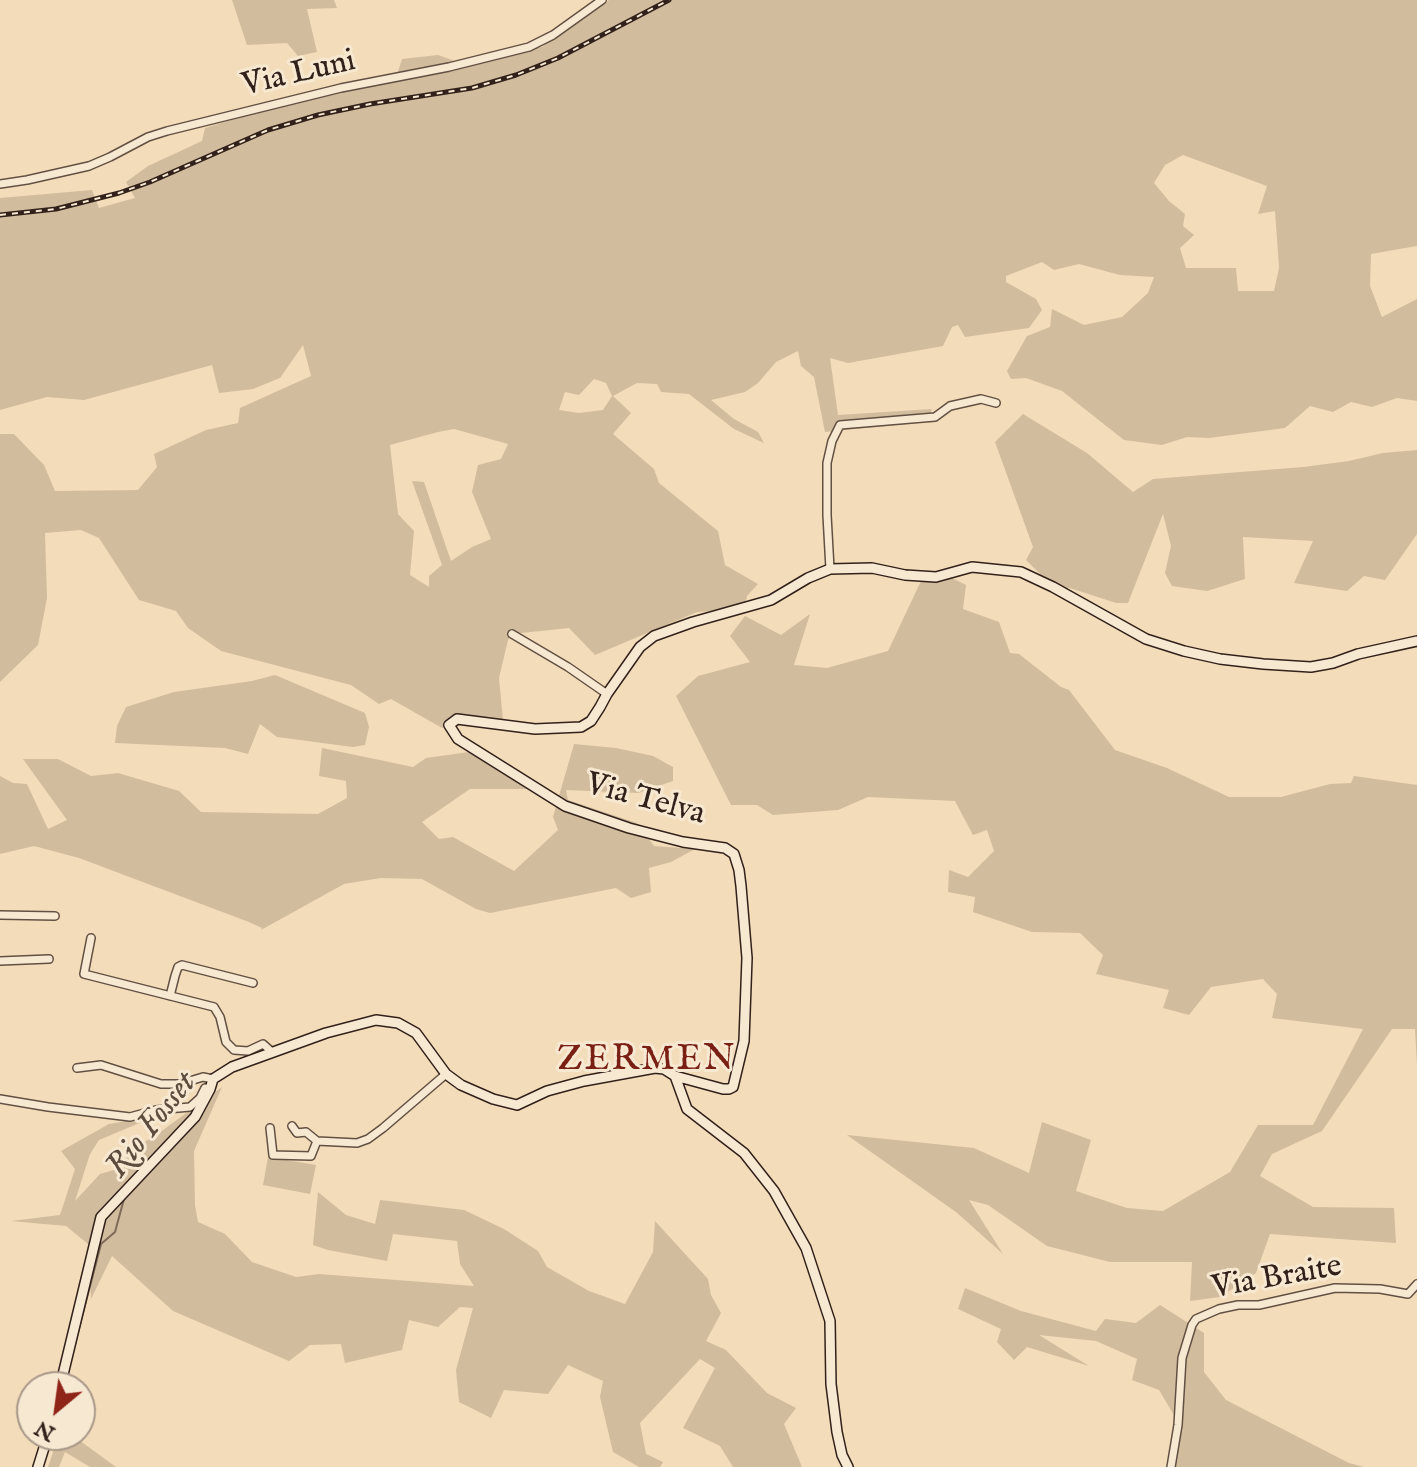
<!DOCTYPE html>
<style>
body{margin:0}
#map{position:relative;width:1417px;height:1467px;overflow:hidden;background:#f3dcb9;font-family:"IM FELL English",serif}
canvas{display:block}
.north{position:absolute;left:16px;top:1371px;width:80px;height:80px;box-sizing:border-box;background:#f7e8d2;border:2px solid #a89888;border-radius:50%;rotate:209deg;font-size:22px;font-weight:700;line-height:32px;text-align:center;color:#32211a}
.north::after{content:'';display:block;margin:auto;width:28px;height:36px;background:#8f2418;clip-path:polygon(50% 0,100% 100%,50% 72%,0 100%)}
</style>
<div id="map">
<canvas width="1417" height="1467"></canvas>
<div class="north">N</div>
</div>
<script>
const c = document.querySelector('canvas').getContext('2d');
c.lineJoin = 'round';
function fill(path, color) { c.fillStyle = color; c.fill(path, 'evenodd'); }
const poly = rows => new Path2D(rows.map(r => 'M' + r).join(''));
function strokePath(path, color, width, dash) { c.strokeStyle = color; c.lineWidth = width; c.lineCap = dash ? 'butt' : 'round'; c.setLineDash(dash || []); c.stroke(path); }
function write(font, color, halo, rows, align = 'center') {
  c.font = font + ' "IM FELL English",serif'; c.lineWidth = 6; c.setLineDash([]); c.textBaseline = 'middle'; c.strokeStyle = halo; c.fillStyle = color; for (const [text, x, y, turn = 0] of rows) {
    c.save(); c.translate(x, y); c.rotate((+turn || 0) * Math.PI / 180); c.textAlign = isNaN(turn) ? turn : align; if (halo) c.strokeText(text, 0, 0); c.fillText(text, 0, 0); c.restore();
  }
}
fill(poly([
 [232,0,334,0,337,8,307,9,317,52,298,56,287,43,247,45],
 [609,0,1417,0,1417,246,1371,254,1370,286,1382,317,1417,299,1417,401,1397,398,1372,407,1351,402,1333,412,1310,406,1285,428,1209,438,1187,437,1162,445,1124,440,1062,391,1026,378,1011,379,1007,371,1027,336,1050,327,1052,309,1084,325,1122,317,1148,293,1154,277,1120,275,1079,264,1054,270,1042,262,1006,276,1006,282,1036,299,1042,310,1029,328,965,337,958,325,952,327,943,346,848,363,830,358,838,415,932,409,927,422,825,432,814,377,801,366,798,351,776,362,758,383,745,392,711,400,734,419,758,432,764,443,734,429,689,394,661,392,657,384,637,383,613,396,631,413,613,434,654,469,659,483,718,531,725,565,758,584,747,596,744,609,697,612,595,655,569,628,512,634,508,640,499,678,503,720,459,716,442,728,391,699,379,704,351,685,221,651,188,628,176,611,139,600,99,538,81,530,45,533,47,598,38,645,0,682,0,434,14,434,44,465,55,491,138,490,157,467,154,454,206,430,238,423,240,408,311,376,303,345,280,378,253,389,219,393,212,365,84,400,47,397,0,410,0,198,92,190,99,208,135,198,126,182,148,166,202,141,205,128,268,109,396,78,402,59,438,55,463,64,542,47,576,21],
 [1183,155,1267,186,1258,214,1275,211,1279,268,1274,291,1238,291,1236,268,1186,268,1180,248,1194,235,1183,226,1185,214,1169,201,1154,183,1165,165],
 [594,379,606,383,612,396,603,410,579,413,559,410,565,392,579,395],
 [454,429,508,444,501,459,478,465,472,492,491,539,472,547,451,561,424,482,412,481,442,565,429,576,429,587,410,575,414,531,398,514,390,445,438,432],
 [1023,414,1087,453,1133,492,1153,479,1303,467,1349,461,1383,453,1417,450,1417,534,1385,580,1364,576,1347,591,1294,583,1313,541,1243,537,1245,579,1207,591,1172,586,1165,573,1171,546,1163,514,1128,603,1116,603,1070,588,1053,587,1026,560,1033,547,995,442],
 [952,578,966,585,963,609,999,622,1010,653,1019,654,1061,687,1069,690,1115,750,1167,768,1229,797,1281,797,1330,784,1351,783,1354,776,1417,785,1417,1065,1415,1029,1392,1029,1322,1131,1272,1154,1260,1176,1313,1207,1394,1208,1396,1243,1270,1234,1256,1273,1220,1297,1190,1301,1192,1262,1110,1262,1047,1246,988,1205,969,1200,1003,1254,956,1212,847,1135,974,1148,1029,1173,1042,1122,1091,1140,1076,1191,1127,1208,1163,1211,1230,1172,1258,1125,1313,1125,1363,1029,1272,1018,1277,994,1263,979,1211,987,1189,1015,1163,1008,1169,990,1096,974,1103,955,1080,933,1032,932,973,912,975,897,948,892,949,870,968,877,994,851,987,830,973,835,955,801,868,797,838,810,773,815,757,805,731,805,676,696,698,676,750,662,730,636,745,616,781,635,810,614,794,665,827,668,888,651,921,581],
 [275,675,365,713,369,727,365,745,353,747,277,737,260,724,248,754,225,748,115,743,117,726,126,707,174,692,252,681],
 [574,744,616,748,653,756,673,767,673,781,638,793,566,790,568,800,637,823,654,846,695,849,671,862,649,868,651,892,631,898,616,888,490,913,476,909,422,879,381,878,344,884,261,930,262,928,249,922,79,858,34,846,0,854,0,776,13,783,27,784,48,829,67,820,23,759,58,759,91,776,118,773,179,791,201,812,318,814,347,798,346,781,319,776,322,748,413,767,426,758,476,751,537,789,470,789,422,822,439,839,453,837,514,871,558,830,553,817],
 [222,1087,194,1151,195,1205,198,1222,225,1234,252,1262,296,1277,319,1274,474,1286,460,1264,457,1241,393,1234,387,1261,328,1250,313,1245,318,1192,346,1215,375,1224,380,1200,464,1210,504,1229,538,1251,547,1267,589,1291,625,1304,653,1252,655,1221,708,1279,711,1295,721,1313,706,1341,726,1350,767,1393,796,1408,784,1424,802,1467,733,1467,720,1446,683,1428,715,1368,700,1359,640,1423,646,1454,663,1462,660,1467,639,1467,613,1452,600,1397,603,1381,568,1365,548,1394,504,1390,491,1418,459,1402,456,1370,473,1308,460,1307,438,1327,409,1320,402,1350,345,1363,341,1344,310,1345,289,1361,173,1311,112,1256,91,1299,88,1244,66,1226,11,1221,60,1215,75,1169,61,1151,109,1124,156,1116,99,1140,90,1154,75,1201,100,1174,117,1169,136,1147,159,1133],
 [268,1157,316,1165,310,1194,263,1185],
 [965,1288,1021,1311,1096,1331,1105,1319,1136,1323,1160,1305,1204,1333,1204,1372,1226,1400,1349,1463,1364,1467,1171,1467,1178,1425,1184,1432,1159,1390,1132,1380,1137,1359,1096,1341,1039,1335,1089,1366,1027,1347,1014,1360,997,1342,1001,1329,958,1309],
 [59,1435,72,1435,116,1467,90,1467,65,1452,59,1467,48,1467]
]), '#d2bc9e');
strokePath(poly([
 [70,1363,101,1244,115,1232,124,1199,136,1186]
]), '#7e6b59', 2);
const street = poly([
 [0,184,27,180,89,166,110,157,148,137,167,131,341,88,449,67,529,47,553,35,602,0],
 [830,569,827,515,827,463,832,441,840,425,935,417,950,406,981,399,996,403],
 [512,634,568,667,607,694],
 [0,915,55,916],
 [91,938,84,974,214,1007,220,1017,226,1042,234,1050,248,1051,263,1044,272,1052],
 [0,961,49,959],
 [170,996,175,976,178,967,182,965,253,983],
 [77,1068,101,1065,161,1084,180,1084,203,1077,213,1079],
 [0,1099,48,1107,130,1117,156,1110,190,1107,200,1098,205,1088,210,1089],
 [292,1126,297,1133,306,1132,317,1141,357,1143,368,1139,383,1128,446,1074],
 [270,1128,273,1155,311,1156,317,1141],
 [1171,1467,1178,1425,1182,1358,1192,1325,1196,1319,1219,1309,1238,1305,1259,1305,1335,1288,1380,1289,1408,1294,1417,1284]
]);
const secondary = poly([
 [675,1076,687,1109,744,1153,774,1191,806,1248,830,1321,831,1384,837,1432,842,1455,848,1467],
 [60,1387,101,1217,195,1117,210,1089,213,1079,232,1067,326,1033,376,1020,398,1023,416,1033,446,1074,461,1085,493,1099,517,1105,547,1091,584,1081,655,1068,664,1069,675,1076,723,1089,729,1089,733,1087,744,1041,747,958,741,886,739,870,734,854,725,848,683,842,629,828,565,806,458,739,449,725,457,719,535,729,581,727,591,721,600,707,607,694,640,647,654,636,693,622,771,600,808,578,830,569,872,568,905,575,936,577,972,567,1021,572,1053,587,1146,639,1184,651,1220,659,1263,664,1311,667,1333,663,1358,654,1417,641],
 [38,1467,48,1435]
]);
strokePath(street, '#625042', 10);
strokePath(secondary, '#32211a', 12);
strokePath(street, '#f7e8d2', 7);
strokePath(secondary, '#f7e8d2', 9);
const rail = poly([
 [0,215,56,209,119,193,150,182,268,130,318,115,370,104,472,88,516,75,558,58,669,0]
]);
strokePath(rail, '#32211a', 5);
strokePath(rail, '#f7e8d2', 2, [6]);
write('32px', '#32211a', '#f7e8d2', [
 ["Via Luni",299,75,-13],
 ["Via Telva",645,801,15],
 ["Via Braite",1277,1279,-10]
]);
write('italic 34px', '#5e4c3f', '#f7e8d2', [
 ["Rio Fosset",153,1126,-52]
]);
c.letterSpacing = '2px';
write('36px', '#7a1f14', '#f7e8d2', [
 ["ZERMEN",647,1062]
]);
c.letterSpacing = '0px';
</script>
